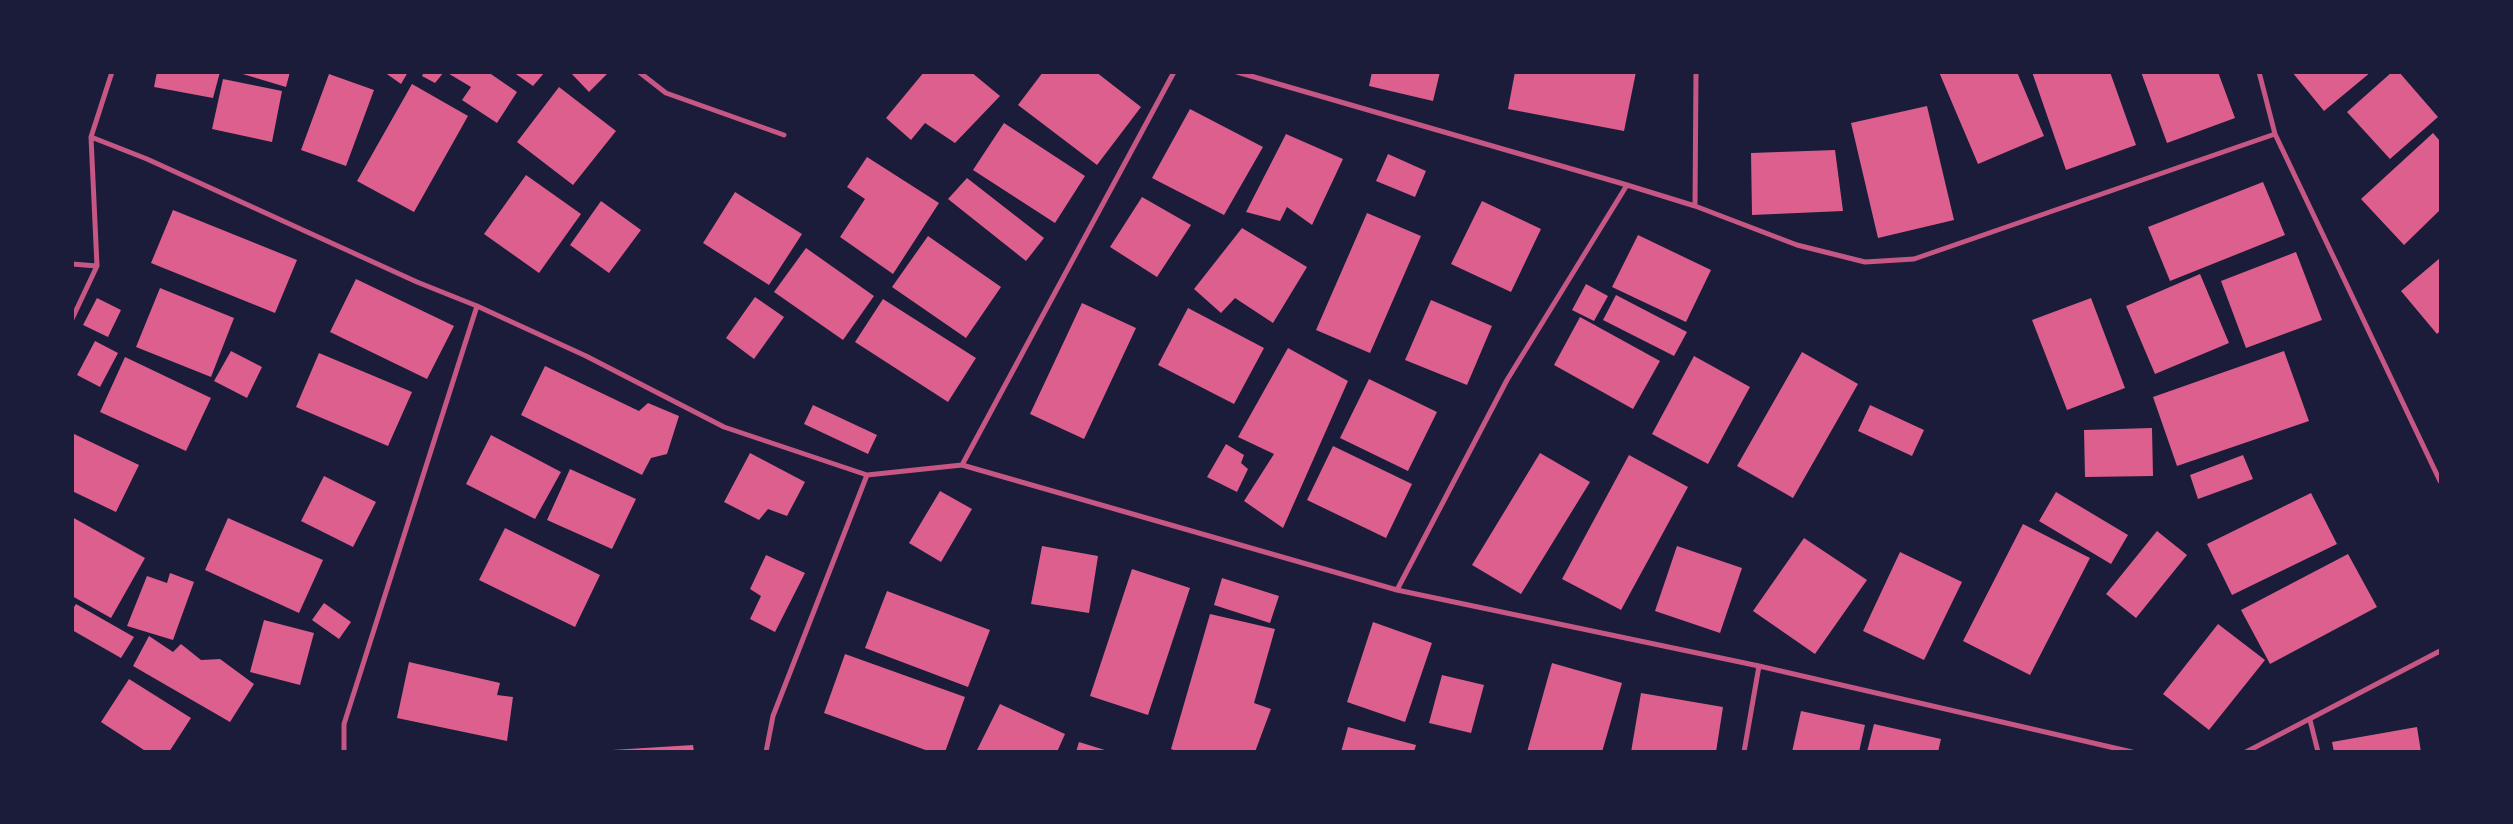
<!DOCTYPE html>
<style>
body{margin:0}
#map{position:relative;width:2513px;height:824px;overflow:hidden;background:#1b1b3a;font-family:Overpass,sans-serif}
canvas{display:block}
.frame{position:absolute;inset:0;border:74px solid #1b1b3a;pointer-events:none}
</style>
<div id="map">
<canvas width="2513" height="824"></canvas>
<div class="frame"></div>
</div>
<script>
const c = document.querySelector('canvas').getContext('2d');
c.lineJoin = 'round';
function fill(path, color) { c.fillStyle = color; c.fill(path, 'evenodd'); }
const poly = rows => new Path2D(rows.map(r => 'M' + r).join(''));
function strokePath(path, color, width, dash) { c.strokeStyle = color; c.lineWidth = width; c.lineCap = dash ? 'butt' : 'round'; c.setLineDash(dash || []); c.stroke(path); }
fill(poly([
 [157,72,220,72,213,98,154,87],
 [236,72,290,72,286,87],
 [384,72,408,72,401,84],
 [424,72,444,72,435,83,422,76],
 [446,72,488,72,517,92,497,123,462,100,471,87],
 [513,72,545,72,533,86],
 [570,72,609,72,589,92],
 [924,72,971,72,1000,96,955,143,925,123,911,140,886,118],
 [1043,72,1096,72,1141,107,1097,165,1018,105],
 [1372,72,1440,72,1433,101,1369,86],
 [1515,72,1636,72,1624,131,1508,109],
 [1939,72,2017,72,2044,136,1978,164],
 [2032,72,2110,72,2136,145,2066,170],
 [2141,72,2218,72,2235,118,2167,143],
 [2292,72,2371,72,2324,111],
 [2392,72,2399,72,2438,117,2390,159,2347,112],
 [329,74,374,90,346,166,301,150],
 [223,79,282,91,272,142,212,129],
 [412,84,468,116,414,212,357,181],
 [559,87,616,131,573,185,517,142],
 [1927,106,1954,220,1878,238,1851,123],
 [1190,109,1263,147,1224,215,1152,178],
 [1004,123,1085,176,1055,223,973,170],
 [2433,133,2440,141,2440,210,2404,245,2361,199],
 [1286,134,1343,159,1312,225,1287,207,1280,221,1246,212],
 [1835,150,1843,211,1752,215,1751,153],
 [1388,154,1426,171,1415,197,1376,181],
 [867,157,939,203,893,274,840,237,865,199,847,187],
 [526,175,581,214,539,273,484,234],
 [967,178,1044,238,1026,261,948,199],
 [2263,182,2285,235,2170,281,2148,227],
 [735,192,802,234,769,285,703,243],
 [1142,197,1191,225,1157,277,1110,247],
 [601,201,641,230,609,273,570,245],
 [1482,201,1541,229,1511,292,1451,264],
 [173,210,297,260,275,313,151,263],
 [1367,213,1421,236,1370,353,1316,330],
 [1242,228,1307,267,1273,323,1235,298,1221,313,1194,289],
 [1638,235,1711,270,1686,322,1612,287],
 [928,236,1001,287,966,338,892,287],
 [806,248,874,296,843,340,774,292],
 [2296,252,2322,320,2246,348,2221,281],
 [2440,258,2440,331,2437,334,2401,291],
 [2200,274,2229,343,2155,374,2126,306],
 [356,279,454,326,427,379,330,332],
 [1586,284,1608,296,1594,321,1572,310],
 [160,288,234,318,211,377,136,347],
 [1616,295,1687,332,1674,356,1603,320],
 [755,297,784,317,754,359,726,338],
 [97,298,121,310,108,337,83,325],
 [2091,298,2125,388,2067,410,2032,320],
 [883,299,976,358,948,402,855,342],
 [1431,300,1492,326,1467,385,1405,360],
 [1082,303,1136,328,1084,439,1030,414],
 [1188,308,1264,348,1234,404,1158,365],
 [1580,317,1660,361,1633,409,1554,365],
 [95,341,118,353,100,387,77,375],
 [1288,348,1348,381,1283,528,1244,501,1274,454,1238,437],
 [231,351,262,367,247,398,214,381],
 [2284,351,2309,421,2177,466,2153,397],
 [1802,352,1858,384,1793,498,1737,466],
 [319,353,412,392,388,446,296,407],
 [1694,356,1750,387,1708,464,1652,434],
 [125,357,211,398,186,451,100,412],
 [545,366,639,411,648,403,679,416,667,454,651,458,642,475,521,415],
 [1369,379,1437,412,1408,471,1340,438],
 [813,405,877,435,868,454,804,424],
 [1870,405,1924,430,1912,456,1858,431],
 [2152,428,2153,476,2085,477,2084,430],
 [72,433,139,465,116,512,72,491],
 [491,435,561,472,535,519,466,484],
 [1226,444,1244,455,1241,463,1248,469,1237,492,1207,477],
 [1333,446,1412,484,1386,538,1307,500],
 [750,453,805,482,787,516,768,509,759,520,724,502],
 [1540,453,1590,482,1521,594,1472,565],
 [1629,455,1688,487,1621,610,1562,579],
 [2243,455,2253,479,2198,499,2190,475],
 [570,469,636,499,612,549,547,520],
 [324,476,376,502,353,547,301,521],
 [940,491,972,509,941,562,909,543],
 [2056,492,2128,535,2111,564,2039,521],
 [2311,493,2337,544,2232,595,2207,544],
 [72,517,145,558,111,618,72,596],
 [228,518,323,560,299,613,205,570],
 [2023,524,2090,558,2030,675,1963,641],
 [505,528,600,575,575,627,479,580],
 [2157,531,2187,555,2136,618,2106,594],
 [1804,538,1867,580,1815,654,1753,611],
 [1042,546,1098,556,1089,613,1031,604],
 [1677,546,1742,568,1720,633,1655,611],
 [1900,552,1962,582,1924,660,1863,631],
 [2348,554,2377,607,2270,664,2241,610],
 [766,555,805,573,775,632,750,619,761,596,750,589],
 [1132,569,1190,588,1148,715,1090,696],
 [170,573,194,582,173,640,127,626,147,576,167,583],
 [1222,578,1279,596,1270,623,1214,605],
 [887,591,990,630,968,687,865,648],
 [324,603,351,622,339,639,312,620],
 [76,604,134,637,121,658,72,630,72,610],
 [1210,614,1275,629,1254,703,1271,709,1255,752,1178,752,1171,749],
 [264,620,314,633,300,685,250,672],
 [1373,622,1432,643,1405,722,1347,702],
 [2218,624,2265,660,2209,730,2163,694],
 [149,636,173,652,181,644,201,660,220,659,254,684,230,722,133,666],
 [845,654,965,697,945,752,931,752,824,713],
 [409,662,500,683,497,695,513,697,507,741,397,718],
 [1552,663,1622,683,1602,752,1527,752],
 [1442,675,1484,685,1471,733,1429,723],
 [129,679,191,718,169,752,147,752,101,722],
 [1641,693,1723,707,1716,752,1631,752],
 [1000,704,1065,734,1057,752,976,752],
 [1801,711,1865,725,1859,752,1792,752],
 [1874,724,1941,739,1938,752,1867,752],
 [1348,727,1416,745,1414,752,1341,752],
 [2417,727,2421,752,2334,752,2332,742],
 [1079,742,1108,751,1108,752,1076,752],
 [693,745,694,752,612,752,612,750]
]), '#dd5f8e');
strokePath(poly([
 [639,72,666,93,784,135],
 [1237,72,1627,185,1695,206,1797,245,1865,262,1914,259,2275,134],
 [2259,72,2275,134,2440,481],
 [91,137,147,159,417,282,477,306,586,356,724,427,867,475,962,465,1397,590,1759,666,2132,752],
 [1695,206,1696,72],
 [72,264,97,266],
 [72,319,97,266,91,137,112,72],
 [962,465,1174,72],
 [1397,590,1507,380,1627,185],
 [2310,720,2318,752],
 [344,752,344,724,477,306],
 [766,752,773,716,867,475],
 [1744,752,1759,666],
 [2246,752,2440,651]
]), '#c65784', 5);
</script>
